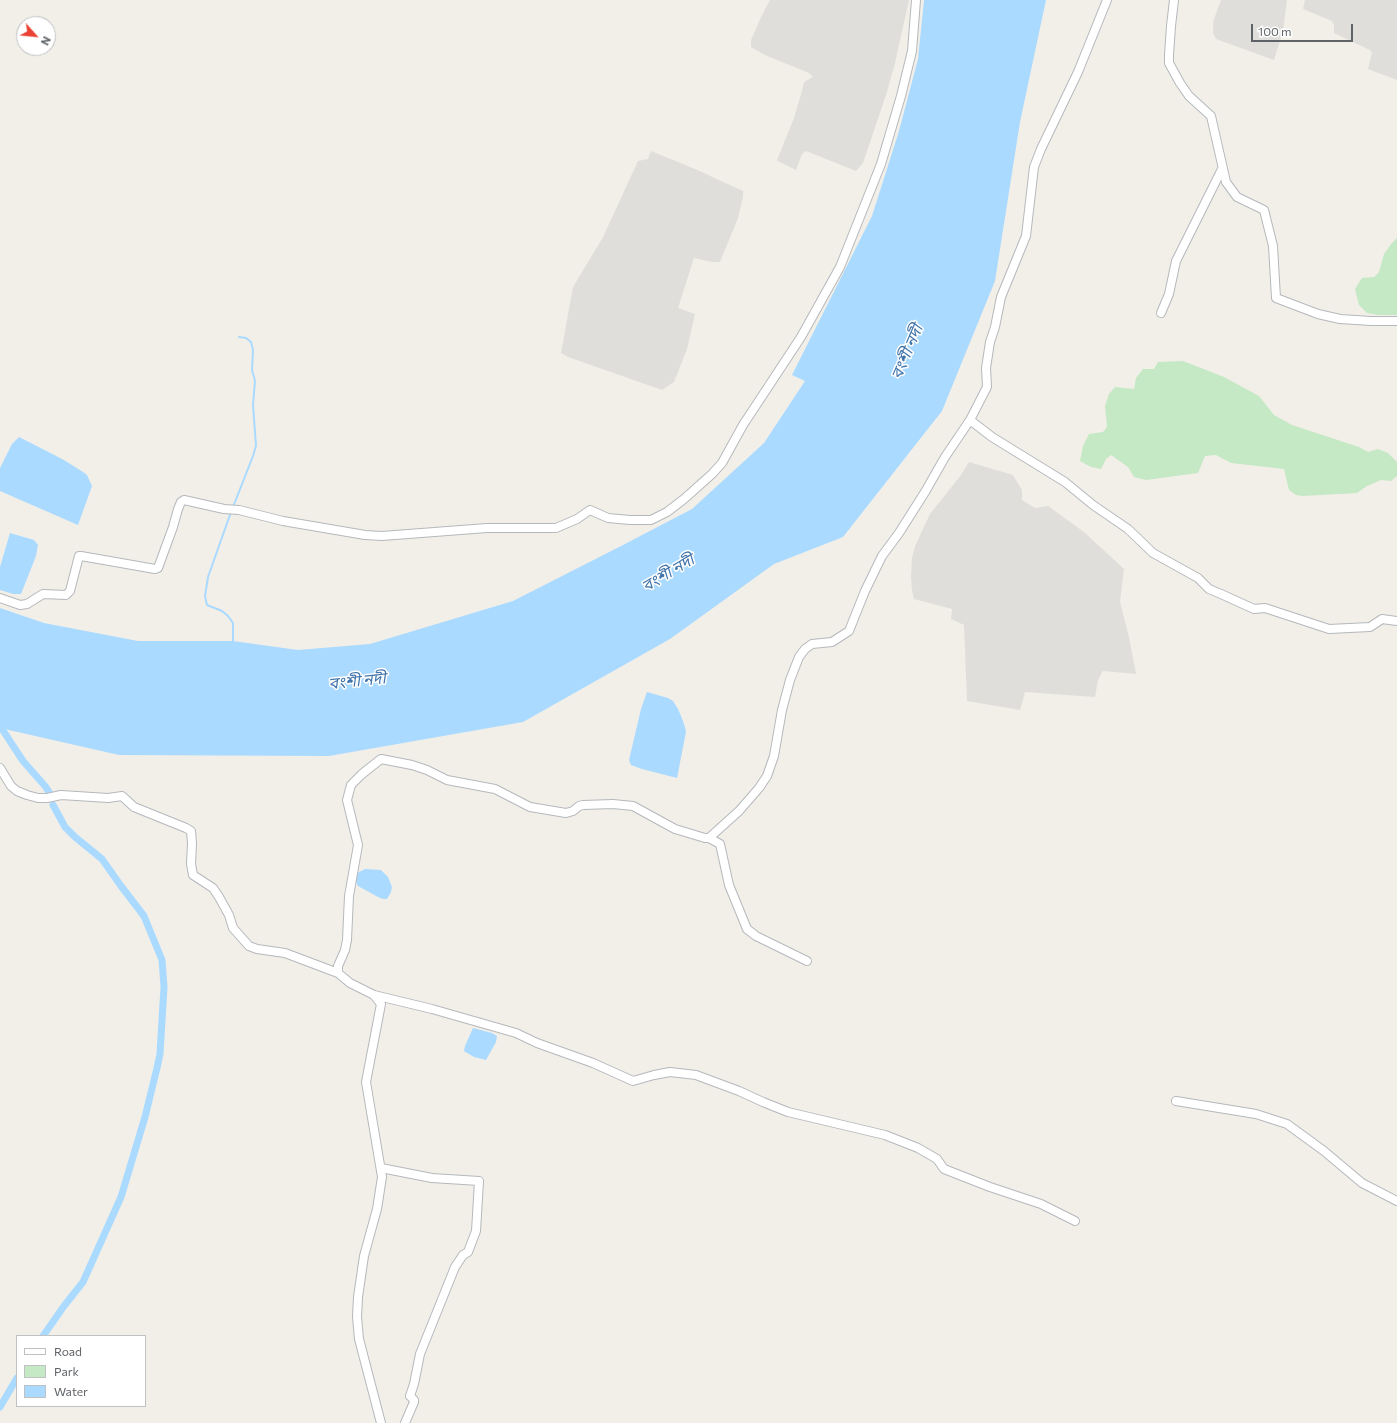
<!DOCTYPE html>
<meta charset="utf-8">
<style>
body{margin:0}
#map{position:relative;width:1397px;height:1423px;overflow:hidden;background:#f1efe8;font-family:Commissioner,sans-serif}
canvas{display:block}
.legend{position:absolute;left:16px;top:1335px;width:130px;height:72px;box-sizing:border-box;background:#fff;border:1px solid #bfc1c3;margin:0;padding:5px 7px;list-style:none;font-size:12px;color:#5f6368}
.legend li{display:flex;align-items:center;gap:8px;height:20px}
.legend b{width:20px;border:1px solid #bfc1c3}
.north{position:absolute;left:16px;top:16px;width:40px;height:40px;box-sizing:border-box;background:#fff;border:1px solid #bfc1c3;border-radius:50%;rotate:117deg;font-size:11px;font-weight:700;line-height:16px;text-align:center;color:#5f6368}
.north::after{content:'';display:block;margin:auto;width:14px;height:18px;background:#ea4335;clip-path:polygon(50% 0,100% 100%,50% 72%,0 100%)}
.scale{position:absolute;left:1251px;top:24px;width:102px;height:18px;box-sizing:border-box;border:2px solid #5f6368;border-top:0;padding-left:5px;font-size:12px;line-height:14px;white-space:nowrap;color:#5f6368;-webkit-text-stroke:3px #fff;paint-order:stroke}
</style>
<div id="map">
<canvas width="1397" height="1423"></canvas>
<ul class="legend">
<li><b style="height:5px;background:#fff"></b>Road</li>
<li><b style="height:11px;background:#c5e8c5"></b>Park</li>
<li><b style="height:11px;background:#aadaff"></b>Water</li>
</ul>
<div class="north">N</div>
<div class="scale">100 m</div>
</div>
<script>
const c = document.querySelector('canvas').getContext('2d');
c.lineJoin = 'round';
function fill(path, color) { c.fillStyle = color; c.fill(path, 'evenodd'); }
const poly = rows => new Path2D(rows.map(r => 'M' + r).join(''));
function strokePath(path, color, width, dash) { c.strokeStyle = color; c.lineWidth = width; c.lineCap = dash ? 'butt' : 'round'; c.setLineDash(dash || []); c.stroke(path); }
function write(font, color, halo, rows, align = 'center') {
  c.font = font + ' Commissioner,"Noto Sans Bengali",sans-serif'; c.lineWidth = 3; c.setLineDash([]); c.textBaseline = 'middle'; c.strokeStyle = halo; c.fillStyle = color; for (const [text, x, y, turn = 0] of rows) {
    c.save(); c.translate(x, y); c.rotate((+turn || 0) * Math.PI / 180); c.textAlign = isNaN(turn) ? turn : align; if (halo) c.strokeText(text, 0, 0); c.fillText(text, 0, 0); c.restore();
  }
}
fill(poly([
 [770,0,909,0,895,63,887,92,863,163,856,171,806,151,802,154,796,170,778,161,777,160,794,118,802,91,804,82,813,77,809,73,765,55,751,47,751,40,762,15],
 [1221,0,1287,0,1283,31,1274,60,1216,39,1213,33,1213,22],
 [1305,0,1397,0,1397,80,1368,69,1372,53,1370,50,1334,33,1334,25,1332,21,1303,9],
 [651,151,695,169,743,191,743,197,738,218,720,262,712,262,694,258,678,308,695,314,687,349,674,382,662,390,568,357,561,353,573,287,603,237,638,161,648,159],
 [969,462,1013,475,1022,490,1022,500,1035,508,1048,506,1084,532,1124,569,1120,602,1129,637,1136,674,1103,671,1098,680,1095,697,1025,692,1020,710,967,701,964,625,951,619,952,609,914,599,912,590,911,577,912,558,915,546,930,514,961,475]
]), '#e0deda');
fill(poly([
 [1397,238,1397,315,1379,315,1367,313,1359,305,1355,289,1362,278,1374,277,1379,272,1384,254,1391,244],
 [1183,361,1224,377,1259,396,1274,415,1292,425,1359,447,1368,452,1378,449,1388,453,1397,462,1397,476,1391,481,1381,480,1367,486,1357,493,1302,496,1296,495,1289,490,1284,469,1231,463,1216,455,1205,456,1198,473,1146,480,1134,477,1128,467,1111,455,1106,459,1101,469,1091,467,1080,461,1083,446,1089,434,1103,432,1107,427,1105,406,1109,394,1115,387,1134,389,1136,378,1143,369,1154,369,1158,362]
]), '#c5e8c5');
fill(poly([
 [924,0,1046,0,1020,122,995,281,942,411,843,537,774,564,670,639,523,722,329,756,119,755,0,728,0,608,44,623,138,641,233,641,298,650,370,644,513,601,623,545,692,509,764,443,805,381,792,375,872,216,899,131,918,59],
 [19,437,64,460,83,472,87,475,92,486,78,525,0,491,0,468,12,444],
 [10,533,34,540,38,545,36,556,21,594,13,594,0,590,0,567],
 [647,692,668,698,673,701,678,709,683,721,686,731,685,737,677,778,642,769,631,765,629,760,641,709],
 [365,869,381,870,388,877,392,887,391,892,387,899,383,899,378,897,358,886,356,882,356,876,359,872],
 [473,1028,492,1033,497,1036,496,1042,486,1060,474,1057,464,1051,465,1046]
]), '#aadaff');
strokePath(poly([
 [233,507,253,456,256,446,253,405,255,381,252,370,253,350,251,342,246,338,239,337],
 [231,512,208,577,205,596,207,605,222,611,228,616,233,623,233,643]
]), '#aadaff', 2);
strokePath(poly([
 [0,722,2,729,23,761,45,786,49,792],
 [43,1336,64,1306,83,1282,121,1197,145,1117,157,1068,160,1054,164,987,162,960,144,916,121,886,102,859,75,837,65,827,53,805],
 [0,1407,17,1378]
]), '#aadaff', 7);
const minor = poly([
 [1174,0,1171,26,1169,55,1169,63,1180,83,1189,96,1211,116,1226,182,1237,197,1264,210,1273,246,1276,298,1318,314,1340,319,1371,321,1397,321],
 [1161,313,1169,294,1176,261,1222,169],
 [970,420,992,437,1065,482,1093,505,1128,529,1153,553,1198,578,1209,589,1221,594,1254,609,1265,608,1329,629,1370,627,1382,619,1397,621],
 [0,598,20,605,27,604,43,594,66,595,70,591,79,556,81,556,121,563,155,569,158,568,173,527,178,509,181,502,184,500,224,509,239,510,283,521,365,535,382,536,487,528,556,528,577,519,590,510,608,518,630,520,651,520,667,512,684,499,712,474,722,463,743,425,801,337,840,267,881,164,901,96,912,51,916,0],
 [0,768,11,786,17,791,27,795,38,798,47,798,61,795,108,798,122,796,134,807,186,828,191,831,192,843,191,864,193,875,213,888,219,897,229,915,233,928,249,946,257,949,285,953,338,973,350,983,374,995,381,1004,366,1082,382,1177,377,1209,364,1256,358,1297,357,1317,359,1339,381,1423],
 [709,838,720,844,729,885,747,929,756,936,807,961],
 [338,973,338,966,345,950,347,940,349,896,358,845,347,800,351,785,362,774,381,759,412,765,427,770,447,780,495,789,530,807,566,813,573,811,579,806,583,805,613,804,633,806,675,829,705,838,709,838,739,811,759,788,767,776,774,756,782,710,790,680,799,657,805,649,812,644,832,642,849,631,865,591,882,556,899,533,925,492,945,457,970,420,987,387,986,368,990,342,995,327,1001,297,1026,236,1034,167,1041,149,1078,72,1107,0],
 [374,995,432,1009,516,1033,537,1043,593,1063,633,1081,654,1075,670,1072,696,1075,739,1091,763,1102,788,1112,885,1135,918,1148,937,1159,944,1169,990,1187,1041,1204,1075,1221],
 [1176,1101,1256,1114,1287,1124,1324,1151,1362,1183,1397,1201],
 [381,1168,432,1178,479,1181,476,1231,468,1252,463,1255,455,1267,420,1354,414,1384,410,1396,414,1400,414,1402,405,1423]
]);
strokePath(minor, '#b5b8bc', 10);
strokePath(minor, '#fff', 8);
write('italic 16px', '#4174aa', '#fff', [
 ["বংশী নদী",907,352,-67],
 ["বংশী নদী",668,573,-31],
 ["বংশী নদী",357,681,-6]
]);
</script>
